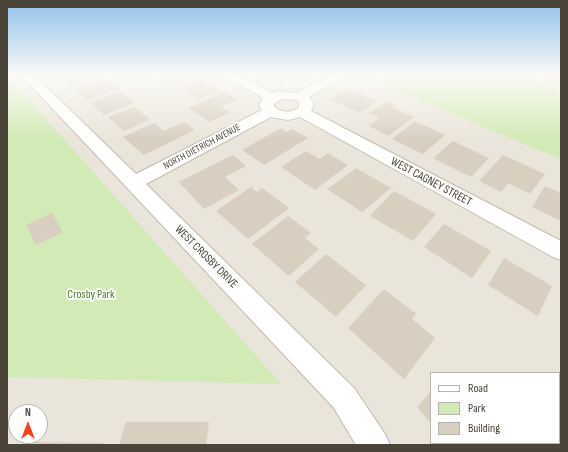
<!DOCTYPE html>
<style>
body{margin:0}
#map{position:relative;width:568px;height:452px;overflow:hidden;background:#f6f3ec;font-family:"Sofia Sans Condensed",sans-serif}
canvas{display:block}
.frame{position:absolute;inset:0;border:8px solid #4b4439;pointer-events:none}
.legend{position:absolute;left:430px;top:372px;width:130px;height:72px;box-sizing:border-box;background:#fff;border:1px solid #b7b4b0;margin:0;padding:5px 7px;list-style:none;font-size:12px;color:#4b4439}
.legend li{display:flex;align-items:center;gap:8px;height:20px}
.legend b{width:20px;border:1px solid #b7b4b0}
.north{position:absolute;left:8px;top:404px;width:40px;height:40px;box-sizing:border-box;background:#fff;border:1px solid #b7b4b0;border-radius:50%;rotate:0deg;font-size:11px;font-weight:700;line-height:16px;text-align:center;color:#4b4439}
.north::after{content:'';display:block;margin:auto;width:14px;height:18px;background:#fc3f1d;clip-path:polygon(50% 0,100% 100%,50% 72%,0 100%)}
</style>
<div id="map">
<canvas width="568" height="452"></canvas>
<div class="frame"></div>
<ul class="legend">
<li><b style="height:5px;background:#fff"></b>Road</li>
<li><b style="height:11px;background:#d2eab5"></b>Park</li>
<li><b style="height:11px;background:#d8cfc1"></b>Building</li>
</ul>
<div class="north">N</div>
</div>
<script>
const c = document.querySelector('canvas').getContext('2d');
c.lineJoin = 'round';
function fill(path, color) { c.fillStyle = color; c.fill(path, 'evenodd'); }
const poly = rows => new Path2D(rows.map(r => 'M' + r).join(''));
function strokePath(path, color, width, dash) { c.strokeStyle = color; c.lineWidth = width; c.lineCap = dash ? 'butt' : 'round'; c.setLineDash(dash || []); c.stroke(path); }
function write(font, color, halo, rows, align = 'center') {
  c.font = font + ' "Sofia Sans Condensed",sans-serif'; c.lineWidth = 3.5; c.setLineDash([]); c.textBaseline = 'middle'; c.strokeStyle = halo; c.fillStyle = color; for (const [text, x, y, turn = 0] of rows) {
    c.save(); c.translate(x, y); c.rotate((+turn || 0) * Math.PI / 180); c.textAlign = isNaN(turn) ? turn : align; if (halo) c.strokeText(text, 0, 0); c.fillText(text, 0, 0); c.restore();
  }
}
fill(poly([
 [7,76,561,76,561,445,7,445],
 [431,373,559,373,559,443,431,443],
 [16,412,40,412,40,436,16,436]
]), '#eae5da');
fill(poly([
 [7,76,8,76,281,384,7,377],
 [376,76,533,76,561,93,561,159,384,86,378,81]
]), '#d2eab5');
fill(poly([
 [67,76,103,76,103,77,73,87,62,78],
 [167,76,199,76,169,88,157,80],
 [263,76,303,76,295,80,291,78,279,84],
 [547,76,561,76,561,84,547,81],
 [107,78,121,88,87,100,75,89],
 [201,80,219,90,199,99,181,87],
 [346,89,377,101,360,113,329,99],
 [120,91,135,103,104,115,90,103],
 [224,92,237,99,221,107,230,112,210,122,188,108],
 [387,101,396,105,392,107,414,117,388,136,369,126,380,118,369,113],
 [134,107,150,119,124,131,108,117],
 [415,121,445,135,423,154,392,139],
 [184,122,195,130,144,155,123,137,154,123,164,131],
 [281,128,286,132,292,129,308,138,264,165,242,150],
 [453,141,489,158,471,177,433,158],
 [306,151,320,159,328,153,348,165,315,190,281,167],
 [233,155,246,166,225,177,239,190,204,209,179,182],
 [503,155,545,174,530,194,508,183,501,192,479,181],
 [356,168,391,188,362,212,327,189],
 [545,186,561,193,561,221,532,207],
 [251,187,257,192,262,188,289,208,248,239,216,211],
 [394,191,436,214,413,241,370,216],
 [52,213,63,232,36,245,26,225],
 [288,216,311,233,305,238,319,249,289,276,252,244],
 [444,224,491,251,472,278,424,247],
 [326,254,366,285,336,317,295,282],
 [504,258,552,286,538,316,488,285],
 [384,289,416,314,412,319,435,338,404,379,348,328],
 [431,391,431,423,417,407],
 [126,422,209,422,206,445,119,445],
 [33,442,105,443,104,445,32,445],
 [449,443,493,443,492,445,450,445]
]), '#d8cfc1');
const minor = poly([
 [22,76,35,76,136,174,262,110,259,105,263,98,226,76,242,76,272,93,278,91,297,93,328,76,344,76,309,97,314,104,311,111,561,241,561,260,553,257,300,117,288,120,271,117,146,184,354,388,385,434,390,445,356,445,334,408,22,76],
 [281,99,296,100,299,102,299,107,297,109,288,112,278,110,273,105,281,99]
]);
strokePath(minor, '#c2bbae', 2);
fill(minor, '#fff');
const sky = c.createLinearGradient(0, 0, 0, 140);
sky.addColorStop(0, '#8fc1ec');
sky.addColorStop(0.54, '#fbfaf6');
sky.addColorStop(1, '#fbfaf600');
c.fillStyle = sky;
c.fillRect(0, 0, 568, 140);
write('10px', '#4b4439', '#fff', [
 ["NORTH DIETRICH AVENUE",202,147,-28]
]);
write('12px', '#4b4439', '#fff', [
 ["WEST CAGNEY STREET",431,182,28],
 ["WEST CROSBY DRIVE",206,257,45]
]);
write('12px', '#4a7f2a', '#fff', [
 ["Crosby Park",91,295]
]);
</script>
